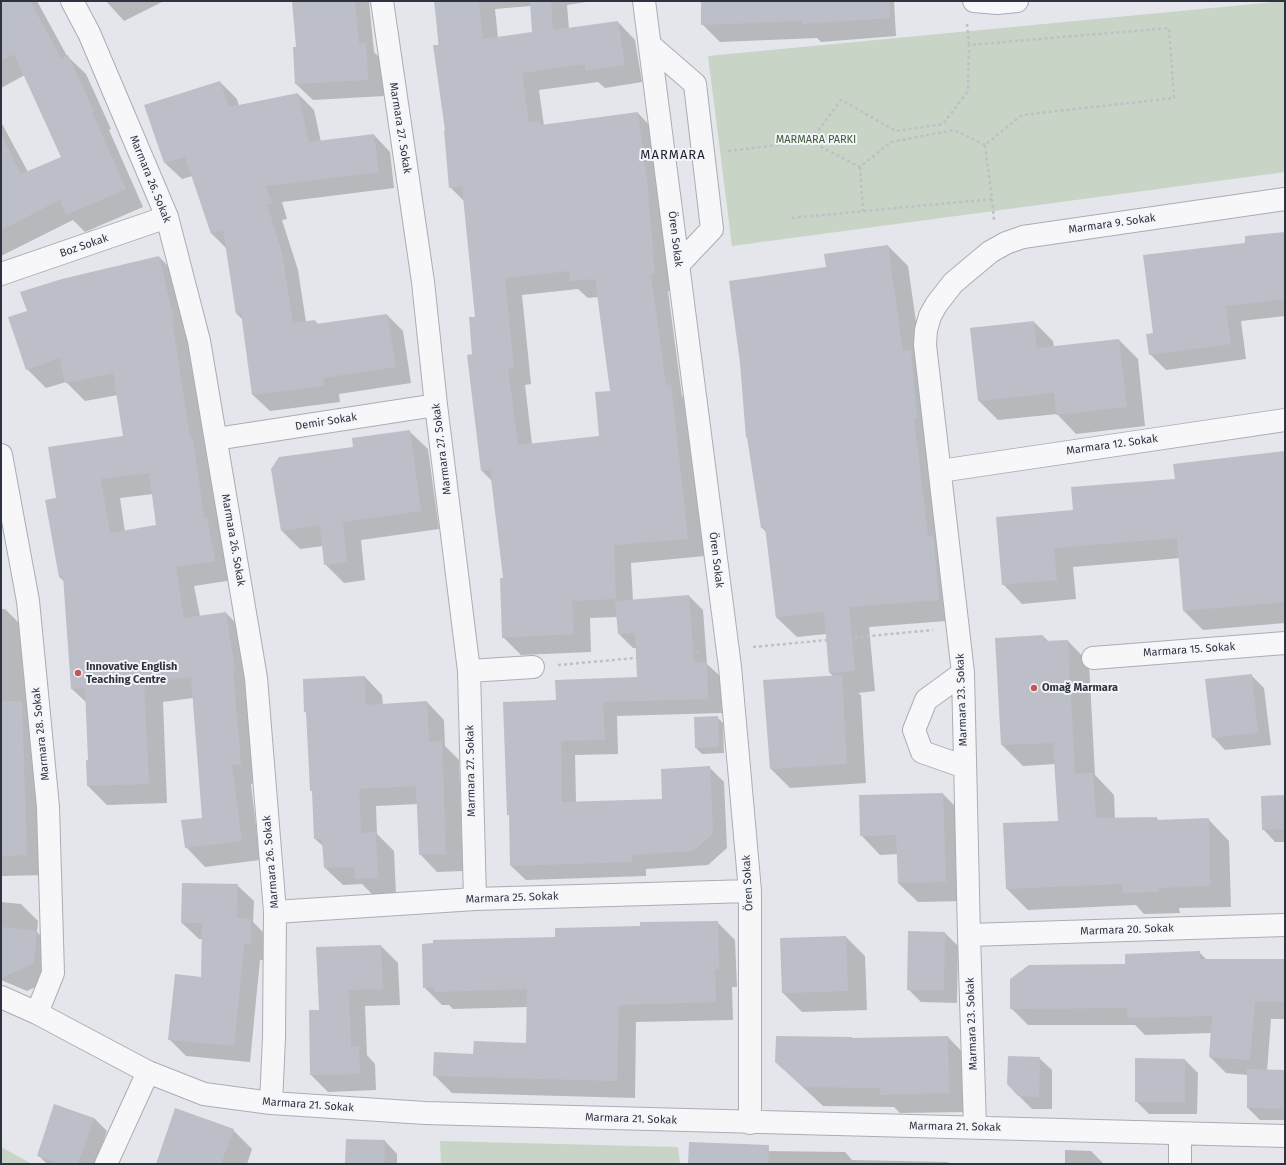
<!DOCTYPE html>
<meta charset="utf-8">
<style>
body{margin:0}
#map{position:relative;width:1286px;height:1165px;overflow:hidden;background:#e4e6eb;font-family:"Fira Sans",sans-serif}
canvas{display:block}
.frame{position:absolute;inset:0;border:2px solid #2e3341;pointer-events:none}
</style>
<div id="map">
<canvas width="1286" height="1165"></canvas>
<div class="frame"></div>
</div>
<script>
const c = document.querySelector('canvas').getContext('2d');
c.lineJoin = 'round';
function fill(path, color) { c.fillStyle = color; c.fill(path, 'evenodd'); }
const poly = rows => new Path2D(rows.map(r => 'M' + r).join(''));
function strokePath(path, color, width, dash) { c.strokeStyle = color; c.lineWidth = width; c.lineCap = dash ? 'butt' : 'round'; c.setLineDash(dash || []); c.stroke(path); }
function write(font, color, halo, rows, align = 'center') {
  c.font = font + ' "Fira Sans",sans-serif'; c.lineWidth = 4; c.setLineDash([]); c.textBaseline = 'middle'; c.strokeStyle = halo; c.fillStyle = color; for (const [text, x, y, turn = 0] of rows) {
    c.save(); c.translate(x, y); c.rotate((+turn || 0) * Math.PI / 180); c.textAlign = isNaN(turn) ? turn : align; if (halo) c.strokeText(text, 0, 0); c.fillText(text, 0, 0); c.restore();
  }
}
fill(poly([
 [1285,1,1285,172,732,246,708,56],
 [440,1141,678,1147,680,1164,441,1164],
 [1,1147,32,1164,1,1164]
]), '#c8d4c6');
fill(poly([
 [1,1,37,1,67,56,86,74,111,129,109,130,143,207,85,232,73,220,1,256,1,122,28,172,62,158,25,75,1,88],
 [106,1,164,1,124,21],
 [293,1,369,1,374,52,382,60,384,96,313,100,296,84,297,48],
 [435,1,593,1,567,5,569,29,618,22,635,40,642,82,605,88,598,82,539,90,544,126,638,113,655,131,672,291,668,291,682,396,688,403,705,556,631,563,633,601,689,596,703,610,707,664,721,677,722,713,617,716,618,754,575,755,576,802,663,800,709,767,724,782,727,848,708,865,646,869,646,876,526,880,511,866,510,817,508,814,557,701,638,678,637,648,633,648,619,634,618,617,590,618,591,652,521,655,503,637,504,579,492,481,482,471,476,318,464,201,450,187],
 [531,6,533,33,498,38,495,9],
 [578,289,588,298,599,297,611,391,601,437,532,444,525,385,531,384,522,295],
 [702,1,894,1,896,36,821,42,817,38,720,42,702,24],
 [220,82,237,99,239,106,298,94,314,110,321,142,374,135,390,152,394,188,282,202,287,219,282,220,298,270,306,322,315,321,319,325,387,315,403,331,411,383,339,394,340,402,270,411,253,395,243,320,236,313,227,249,212,234,192,176,182,179,165,163,146,106],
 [1285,233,1285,316,1241,321,1246,359,1166,370,1150,354,1154,334,1247,244],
 [888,246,908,266,959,620,869,627,875,691,858,693,861,695,866,783,790,788,771,769,834,677,830,673,826,634,797,637,776,617,767,533,762,528,749,439,747,437,827,268],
 [159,257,178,276,233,580,194,586,200,616,226,613,245,632,260,783,251,784,260,860,205,867,186,847,203,818,193,698,163,702,167,803,107,805,88,786,89,761,87,703,72,689,64,581,59,577,57,499,124,437,118,395,85,401,66,382,46,388,27,369,28,312],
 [153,494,157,526,125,532,120,498],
 [1034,322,1053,341,1054,347,1119,340,1138,359,1145,426,1076,434,1057,414,998,420,979,401,971,328],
 [409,431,428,449,439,529,361,540,365,580,344,583,325,564,323,546,300,549,282,531,355,447],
 [1285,452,1285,623,1203,630,1184,611,1180,558,1073,567,1076,599,1022,604,1003,584,1074,511,1176,479],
 [1,595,1,609,5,609,25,629,46,875,1,876],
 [1043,636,1049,642,1068,641,1089,663,1095,775,1114,795,1115,819,1156,818,1160,821,1208,819,1229,841,1231,907,1179,908,1180,913,1144,914,1136,905,1028,910,1007,889,1059,822,1055,764,1023,766,1002,745],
 [1251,675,1264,688,1271,745,1225,750,1213,737],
 [365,677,382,695,383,705,427,702,444,720,445,746,459,760,463,871,437,872,420,854,418,804,376,806,377,834,394,851,396,895,374,896,362,884,343,885,325,868,324,847,315,839,313,793,311,790,307,713,305,712],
 [717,717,723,723,724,753,702,754,696,748],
 [943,794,962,813,964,901,918,902,898,883,898,854,880,855,861,835],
 [1285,796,1285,842,1275,842,1263,829],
 [237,885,254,901,253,922,267,936,267,960,260,960,250,1062,186,1056,170,1040,202,978,202,939,199,939,182,923],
 [1,902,21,904,38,921,37,932,54,949,50,980,27,991,1,980],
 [717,922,735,940,737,987,732,987,733,1020,636,1022,635,1098,452,1093,434,1075,474,1055,527,1044,528,1007,453,1009,449,1005,442,1005,424,987,556,938,641,927],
 [945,933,958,946,957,1003,921,1002,908,989],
 [846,937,865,956,867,1010,802,1012,783,993],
 [381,946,398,963,400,1005,365,1006,367,1055,375,1064,376,1090,328,1092,311,1075,320,1011,318,948],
 [1199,952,1207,960,1285,960,1285,1019,1271,1019,1267,1071,1285,1071,1285,1120,1260,1120,1248,1108,1248,1075,1226,1073,1210,1057,1211,1033,1145,1035,1135,1025,1028,1025,1011,1008,1126,965],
 [948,1037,967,1057,967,1112,900,1113,894,1107,823,1106,776,1062,852,1038,853,1039],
 [1039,1058,1052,1070,1052,1109,1032,1109,1019,1096],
 [1185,1060,1198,1073,1197,1114,1149,1114,1136,1101],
 [94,1118,107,1131,95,1164,47,1164,38,1155],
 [233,1130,252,1149,247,1164,157,1164],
 [385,1141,397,1154,397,1164,346,1164],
 [1065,1150,1091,1151,1104,1164,1065,1164],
 [760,1151,845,1152,852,1160,948,1162,950,1164,689,1164]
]), '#0003');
fill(poly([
 [1,1,30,1,61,58,68,55,94,111,92,112,126,189,66,215,60,200,1,230,1,134,21,174,61,157,14,54,1,61],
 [292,1,355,1,359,43,366,43,368,80,295,84,293,47,296,47],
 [434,1,479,1,483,39,532,32,530,1,551,1,553,30,618,21,625,65,586,71,585,64,522,73,529,122,540,121,541,125,638,112,647,180,655,273,651,274,666,385,671,384,688,539,614,545,616,599,572,601,574,634,502,638,500,578,503,578,490,470,481,471,467,355,472,354,469,317,475,317,462,186,449,188,444,130,445,130,433,45,439,45],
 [569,271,570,281,595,279,610,391,595,392,599,436,518,445,508,368,514,367,505,278],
 [701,1,889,1,890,18,802,24,802,21,701,25],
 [220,81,229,107,298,93,309,142,374,134,379,172,266,186,272,203,267,204,282,253,293,323,315,320,316,324,387,314,396,367,323,378,324,386,252,395,241,313,236,314,223,230,211,234,185,157,164,163,144,105],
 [1285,232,1285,299,1226,306,1231,344,1149,355,1146,334,1153,333,1143,255,1245,243,1245,236],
 [888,245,903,351,911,350,917,418,914,418,928,536,933,536,939,600,849,607,855,671,829,673,824,612,776,617,765,527,761,528,747,437,746,438,740,363,729,281,826,267,824,254],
 [159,256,174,319,172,319,190,438,193,438,204,518,207,517,215,561,176,567,184,618,226,612,235,670,233,670,241,764,232,765,242,841,185,848,181,820,202,818,191,677,144,683,149,784,87,786,86,760,88,760,85,688,71,689,63,576,59,577,45,500,56,498,48,447,123,436,113,373,65,383,60,358,26,370,8,317,27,311,20,292,62,279],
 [149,473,156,525,110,533,101,479],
 [1034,321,1037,348,1119,339,1127,407,1056,415,1054,393,978,401,970,328],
 [410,430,421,511,343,522,347,562,324,565,320,525,281,531,271,469,279,457,353,447,352,438],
 [1285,451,1285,602,1183,611,1177,538,1054,548,1057,580,1002,585,996,517,1073,510,1071,487,1175,479,1173,464],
 [689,595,694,662,707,662,708,699,603,702,605,740,561,741,562,802,662,799,661,769,710,766,713,834,693,851,632,855,632,862,510,866,509,815,507,815,503,702,556,700,555,680,637,677,635,633,618,634,615,601],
 [1043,635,1044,641,1068,640,1075,774,1093,773,1096,818,1157,817,1157,820,1209,818,1210,886,1159,888,1159,892,1122,893,1122,884,1006,889,1003,823,1058,821,1053,743,1001,745,995,638],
 [1252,674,1258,733,1212,738,1205,679],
 [842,675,847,764,770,769,763,680],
 [365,676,366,705,427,701,429,742,442,741,446,854,419,855,416,786,359,789,361,833,376,832,378,878,355,879,354,867,324,868,322,839,314,839,312,791,310,791,306,712,304,712,303,679],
 [1,701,22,701,27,855,1,856],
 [718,716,719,747,695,748,694,717],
 [943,793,946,882,898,883,896,835,860,836,859,795],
 [1285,795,1285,829,1262,830,1261,796],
 [182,883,238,884,237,918,251,919,251,944,244,944,234,1046,168,1040,175,974,201,977,202,923,181,923],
 [718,921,719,969,715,969,716,1002,619,1005,617,1081,433,1076,434,1052,473,1054,474,1041,526,1043,527,989,434,992,434,987,423,988,422,944,433,943,433,940,555,937,555,928,640,926,640,922],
 [1,927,37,931,34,963,1,978],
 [908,931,945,932,944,990,907,990],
 [846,936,848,991,782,993,780,938],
 [381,945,383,989,349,990,351,1046,359,1046,360,1074,310,1075,309,1010,319,1010,316,947],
 [1200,951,1200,959,1285,959,1285,1002,1255,1002,1250,1060,1209,1057,1212,1016,1127,1018,1127,1008,1010,1009,1010,979,1029,965,1125,964,1125,954],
 [776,1036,852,1037,852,1038,948,1036,949,1093,880,1095,880,1088,803,1087,775,1062],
 [1008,1056,1040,1057,1039,1097,1018,1096,1007,1084],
 [1135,1058,1185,1059,1185,1102,1135,1102],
 [1247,1069,1285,1070,1285,1109,1247,1108],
 [54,1104,94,1118,78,1164,62,1164,37,1156],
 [175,1108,234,1129,221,1164,156,1164],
 [346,1139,385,1140,384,1164,345,1164],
 [689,1142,769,1145,768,1164,688,1164]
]), '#bcbfc7');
const minor = poly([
 [72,1,89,33,167,217,199,341,256,678,275,912,274,1038,271,1103],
 [382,1,423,282,436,405,469,671,475,899],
 [644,1,730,667,750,891,750,1123],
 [974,1,997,3,1017,1],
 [650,45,695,84,712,229,678,265],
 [1,274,167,217],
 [216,439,436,405],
 [1,455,28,601,48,807,53,973,37,1013],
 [940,471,1285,420],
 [1093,658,1285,643],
 [469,671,533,667],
 [963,673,926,700,914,730,922,752,965,767],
 [275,912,475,899,750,891],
 [969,935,1285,925],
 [1,997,37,1013,148,1072,204,1094,271,1103,425,1113,1285,1136],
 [975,1127,969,935,963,673,925,345,926,330,930,316,936,305,953,283,990,252,1006,243,1023,237,1285,199],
 [106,1164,148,1072],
 [1180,1164,1180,1135]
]);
strokePath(minor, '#aaadb5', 24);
strokePath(poly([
 [967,24,969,45],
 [810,141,860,167,891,142,954,130,985,145],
 [728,151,810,141,841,100,896,131,943,124,968,91,969,45,1169,28,1174,98,1022,115,985,145,992,199,791,218],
 [860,167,863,211],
 [992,199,994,220],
 [753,647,933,630],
 [558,665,702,652]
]), '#bfc0c5', 2.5, [3, 3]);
strokePath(minor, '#f7f7f9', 22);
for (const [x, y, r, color] of [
 [78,673,4,"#c0585d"],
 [1034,688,4,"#c0585d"]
]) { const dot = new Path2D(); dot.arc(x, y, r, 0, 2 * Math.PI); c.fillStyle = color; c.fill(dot); strokePath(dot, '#f4f5f8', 1.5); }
write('11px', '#2e3341', '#f4f5f8', [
 ["Marmara 27. Sokak",400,128,81],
 ["Marmara 26. Sokak",150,179,68],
 ["Marmara 9. Sokak",1112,224,-8],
 ["Ören Sokak",675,239,83],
 ["Boz Sokak",84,246,-19],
 ["Demir Sokak",326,422,-9],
 ["Marmara 12. Sokak",1112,445,-8],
 ["Marmara 27. Sokak",442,449,-97],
 ["Marmara 26. Sokak",233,540,80],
 ["Ören Sokak",716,560,83],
 ["Marmara 15. Sokak",1189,650,-4],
 ["Marmara 23. Sokak",962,700,-92],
 ["Marmara 28. Sokak",41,734,-96],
 ["Marmara 27. Sokak",471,771,-91],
 ["Marmara 26. Sokak",271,862,-95],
 ["Ören Sokak",748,883,-93],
 ["Marmara 25. Sokak",512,898,-2],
 ["Marmara 20. Sokak",1127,930,-2],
 ["Marmara 23. Sokak",972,1024,-92],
 ["Marmara 21. Sokak",308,1105,4],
 ["Marmara 21. Sokak",631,1119,2],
 ["Marmara 21. Sokak",955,1127,1]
]);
write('11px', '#3f5b3c', '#f4f5f8', [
 ["MARMARA PARKI",816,140]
]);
write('bold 11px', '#2e3341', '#f4f5f8', [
 ["Innovative English",86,667],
 ["Teaching Centre",86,680],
 ["Omağ Marmara",1042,688]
], 'left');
c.letterSpacing = '1px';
write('13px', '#202432', '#f4f5f8', [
 ["MARMARA",673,155]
]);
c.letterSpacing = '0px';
</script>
